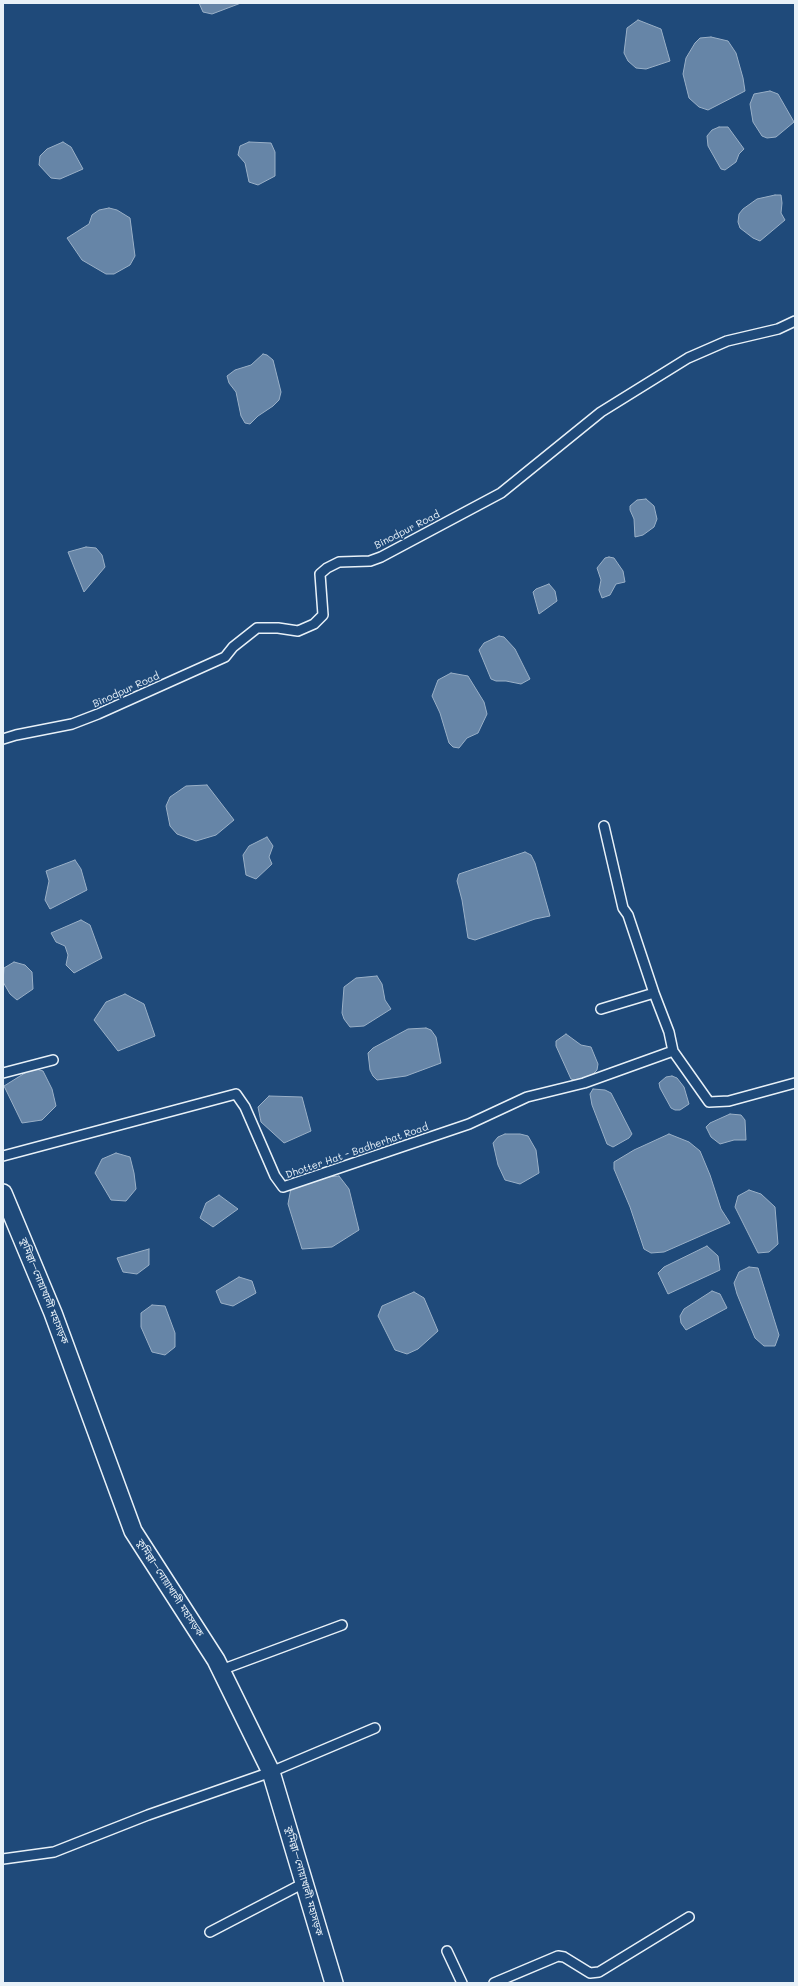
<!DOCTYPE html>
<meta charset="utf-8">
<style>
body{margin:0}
#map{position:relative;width:798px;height:1986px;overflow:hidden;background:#1f4a7a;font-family:Mali,sans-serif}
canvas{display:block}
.frame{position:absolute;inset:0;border:4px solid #e8f1f8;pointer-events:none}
</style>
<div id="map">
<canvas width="798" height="1986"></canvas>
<div class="frame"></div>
</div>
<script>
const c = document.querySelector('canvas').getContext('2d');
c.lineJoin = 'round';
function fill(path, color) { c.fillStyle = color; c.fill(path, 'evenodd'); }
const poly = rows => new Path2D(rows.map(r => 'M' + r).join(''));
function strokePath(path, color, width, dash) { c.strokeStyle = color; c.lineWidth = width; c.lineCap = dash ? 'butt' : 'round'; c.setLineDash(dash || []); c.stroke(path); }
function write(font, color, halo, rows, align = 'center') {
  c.font = font + ' Mali,"Noto Sans Bengali",sans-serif'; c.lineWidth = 3.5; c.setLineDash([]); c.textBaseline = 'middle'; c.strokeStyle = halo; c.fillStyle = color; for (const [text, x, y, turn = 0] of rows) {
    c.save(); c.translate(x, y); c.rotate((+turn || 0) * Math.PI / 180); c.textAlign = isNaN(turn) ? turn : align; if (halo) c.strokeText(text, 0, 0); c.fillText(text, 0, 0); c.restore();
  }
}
const water = poly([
 [199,3,241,3,212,14,203,12,199,3],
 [638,20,661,29,670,61,646,69,636,68,628,61,624,53,627,28,638,20],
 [711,37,728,41,736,53,743,78,745,91,708,110,699,107,689,98,683,74,686,58,695,43,700,38,711,37],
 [770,91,778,94,794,122,776,137,767,138,762,136,753,122,750,104,754,94,770,91],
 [719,127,728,127,744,149,739,154,736,162,725,170,721,169,708,146,707,136,712,130,719,127],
 [63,142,71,147,83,169,60,179,51,178,39,165,40,156,47,149,63,142],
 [249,142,271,143,275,152,275,176,258,185,249,182,245,163,238,155,240,146,249,142],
 [775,195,781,195,782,203,781,213,785,220,760,241,753,238,740,228,738,222,739,214,743,209,757,199,775,195],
 [109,208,117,210,130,218,135,256,130,265,114,274,106,274,82,260,67,238,89,224,92,215,99,210,109,208],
 [263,354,267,355,273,360,281,392,279,400,273,406,258,416,250,424,245,423,241,416,236,392,229,383,227,376,235,370,251,365,263,354],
 [646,499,654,506,657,519,654,527,643,535,635,537,634,519,630,510,630,506,637,500,646,499],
 [86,547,96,548,102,555,105,567,84,592,68,552,86,547],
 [609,557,614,558,623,571,625,582,616,584,610,595,602,598,599,590,601,580,597,568,605,558,609,557],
 [549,584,555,591,557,601,539,614,533,592,536,589,549,584],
 [499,636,504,637,515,649,530,679,521,684,506,681,496,681,491,679,479,650,484,643,499,636],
 [451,673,468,676,484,702,487,714,478,733,467,738,459,748,453,747,449,743,440,713,432,696,438,680,451,673],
 [207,785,234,820,216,835,196,841,177,834,170,826,166,806,170,797,186,786,207,785],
 [267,837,273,846,269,857,272,864,256,879,246,875,243,855,249,846,267,837],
 [525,852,531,855,535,863,550,916,535,919,475,940,468,938,462,900,457,881,459,874,525,852],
 [75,860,81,869,87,890,50,909,45,900,49,881,46,871,75,860],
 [81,920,90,925,102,958,74,973,66,965,68,955,65,946,56,942,51,933,81,920],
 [14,962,25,965,32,972,33,989,17,1000,10,994,3,982,4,968,14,962],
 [377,976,382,984,385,1000,391,1009,364,1026,350,1027,344,1019,342,1013,344,987,356,978,377,976],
 [125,994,144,1004,155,1036,118,1051,94,1020,106,1002,125,994],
 [426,1028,431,1030,436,1037,441,1063,406,1076,377,1080,373,1076,370,1070,368,1053,373,1048,408,1029,426,1028],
 [566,1034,581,1045,591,1047,598,1064,597,1070,593,1074,577,1081,571,1079,556,1046,556,1041,566,1034],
 [33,1068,43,1071,52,1089,56,1106,42,1120,22,1123,4,1086,33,1068],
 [672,1076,677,1078,684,1087,689,1104,680,1110,675,1110,671,1108,660,1088,659,1083,666,1077,672,1076],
 [593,1089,605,1090,611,1093,632,1134,629,1138,613,1147,607,1144,592,1105,590,1094,593,1089],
 [269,1096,302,1097,311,1131,284,1143,261,1122,258,1107,269,1096],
 [730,1114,741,1115,745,1120,746,1140,734,1140,720,1144,711,1137,706,1127,710,1123,730,1114],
 [505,1134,520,1134,528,1136,536,1150,539,1173,520,1184,505,1180,498,1165,493,1143,498,1137,505,1134],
 [669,1134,689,1142,700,1151,710,1175,721,1209,730,1223,664,1252,651,1253,644,1249,630,1207,614,1169,614,1162,634,1150,669,1134],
 [116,1153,130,1157,134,1173,136,1189,126,1201,111,1200,95,1173,102,1159,116,1153],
 [339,1176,349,1189,359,1230,332,1247,302,1249,288,1204,291,1188,305,1179,339,1176],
 [749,1190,761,1194,775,1207,778,1244,769,1252,758,1253,735,1207,738,1196,749,1190],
 [219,1195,238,1209,213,1227,200,1218,206,1203,219,1195],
 [707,1246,718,1256,720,1270,668,1294,658,1273,664,1267,707,1246],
 [149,1249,149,1265,137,1274,123,1272,117,1258,149,1249],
 [749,1267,758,1268,779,1335,775,1346,764,1346,755,1338,737,1294,734,1283,739,1272,749,1267],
 [239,1277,252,1281,256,1293,233,1306,221,1303,216,1291,239,1277],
 [712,1291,720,1294,727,1308,686,1330,681,1323,680,1316,684,1309,712,1291],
 [414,1292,424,1298,438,1331,418,1349,407,1354,395,1350,378,1316,382,1306,414,1292],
 [152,1305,165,1306,175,1333,175,1347,165,1355,152,1352,141,1327,141,1313,152,1305]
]);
fill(water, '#6685a7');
strokePath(water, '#9ab0c7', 1);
const street = poly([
 [3,739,16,735,72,724,98,714,225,657,233,647,257,628,278,628,298,631,314,624,323,615,320,574,327,568,339,562,370,561,381,557,501,493,601,412,688,358,727,341,778,329,795,321],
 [604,826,623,908,628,915,654,993,669,1032,673,1051,709,1102,729,1101,795,1083],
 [601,1009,654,993],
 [3,1073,53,1060],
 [3,1156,236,1094,245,1107,275,1176,283,1187,469,1124,527,1097,584,1083,673,1051],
 [221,1670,342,1625],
 [3,1859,54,1852,148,1815,271,1772,375,1728],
 [210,1932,304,1883],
 [447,1951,462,1983],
 [494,1983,558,1956,564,1957,590,1973,599,1972,689,1917]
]);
const highway = poly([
 [3,1193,53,1313,133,1531,216,1660,271,1772,334,1983]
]);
strokePath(street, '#e8f1f8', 12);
strokePath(highway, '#e8f1f8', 20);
strokePath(street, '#1f4a7a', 9);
strokePath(highway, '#1f4a7a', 17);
write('10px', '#e8f1f8', '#1f4a7a', [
 ["Binodpur Road",407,530,-27],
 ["Binodpur Road",126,690,-24],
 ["Dhotter Hat - Badherhat Road",357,1151,-19],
 ["কুমিল্লা–নোয়াখালী মহাসড়ক",44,1291,68],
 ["কুমিল্লা–নোয়াখালী মহাসড়ক",170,1588,57],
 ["কুমিল্লা–নোয়াখালী মহাসড়ক",304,1881,74]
]);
</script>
